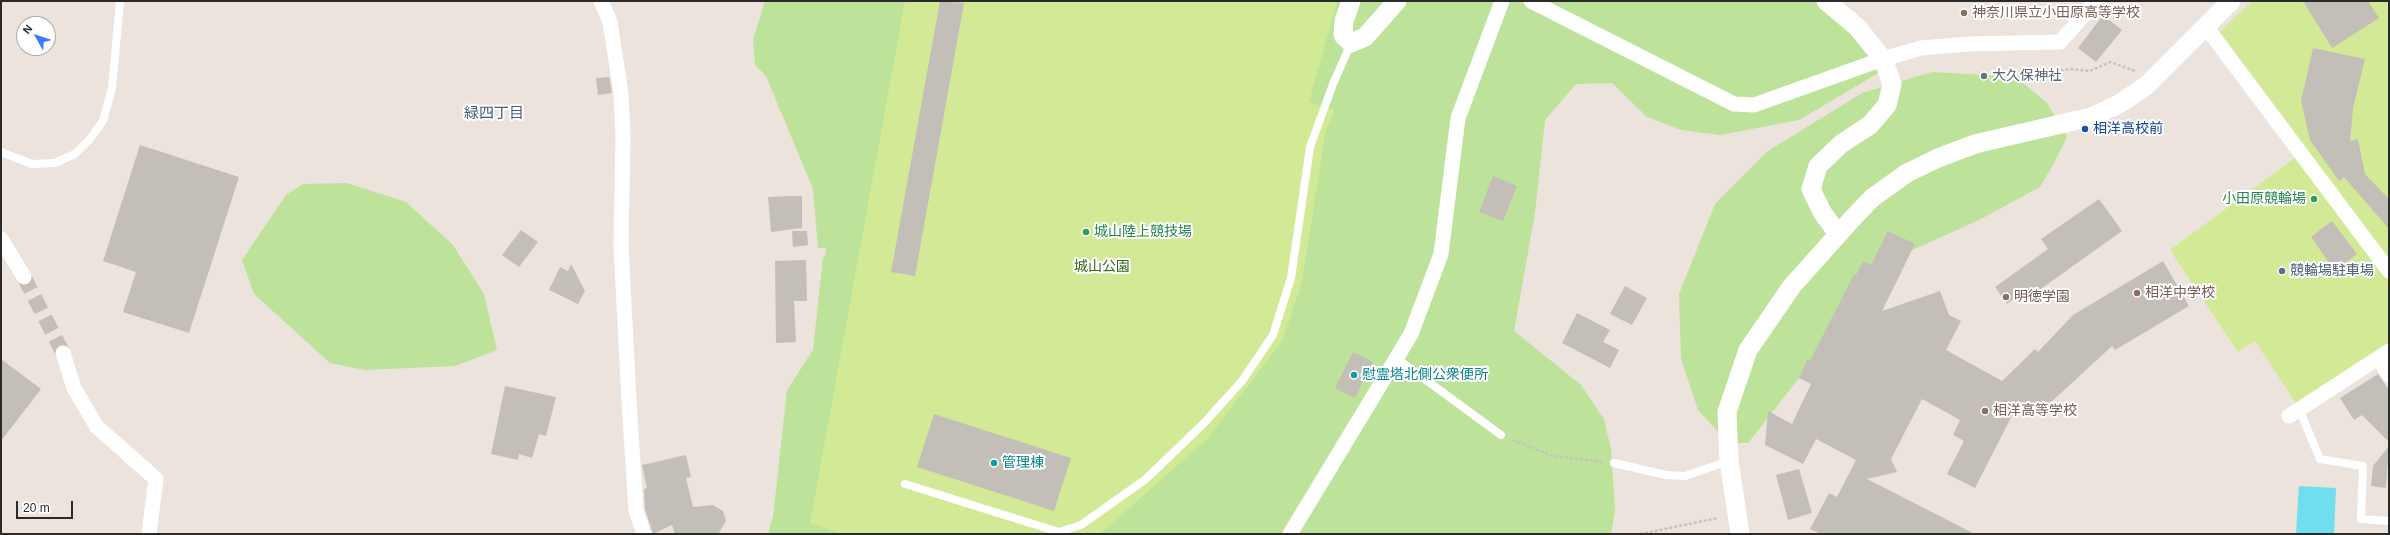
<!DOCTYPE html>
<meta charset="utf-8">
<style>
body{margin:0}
#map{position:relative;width:2390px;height:535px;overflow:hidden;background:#ece3dc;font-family:Helvetica,sans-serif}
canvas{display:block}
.frame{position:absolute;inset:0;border:2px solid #2a2a2a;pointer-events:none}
.north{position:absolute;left:16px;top:16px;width:40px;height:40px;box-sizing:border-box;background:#fff;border:1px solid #aaa;border-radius:50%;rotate:309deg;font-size:11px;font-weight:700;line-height:16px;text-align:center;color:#2a2a2a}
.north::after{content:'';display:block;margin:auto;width:14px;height:18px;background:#3d7af9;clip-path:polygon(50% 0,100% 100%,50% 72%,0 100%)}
.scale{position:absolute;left:16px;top:501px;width:57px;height:18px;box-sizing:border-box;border:2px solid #2a2a2a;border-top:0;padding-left:5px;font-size:12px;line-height:14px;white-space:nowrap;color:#2a2a2a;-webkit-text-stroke:3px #fff;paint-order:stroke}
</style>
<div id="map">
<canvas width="2390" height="535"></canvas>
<div class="frame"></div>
<div class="north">N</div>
<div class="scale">20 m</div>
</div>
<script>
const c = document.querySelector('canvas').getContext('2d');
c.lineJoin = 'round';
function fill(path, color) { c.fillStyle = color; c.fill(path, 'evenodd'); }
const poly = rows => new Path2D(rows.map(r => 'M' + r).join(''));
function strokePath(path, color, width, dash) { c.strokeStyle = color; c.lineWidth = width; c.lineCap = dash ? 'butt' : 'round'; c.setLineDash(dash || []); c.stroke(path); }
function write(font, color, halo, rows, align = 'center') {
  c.font = font + ' Helvetica,"Noto Sans JP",sans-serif'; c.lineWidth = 4; c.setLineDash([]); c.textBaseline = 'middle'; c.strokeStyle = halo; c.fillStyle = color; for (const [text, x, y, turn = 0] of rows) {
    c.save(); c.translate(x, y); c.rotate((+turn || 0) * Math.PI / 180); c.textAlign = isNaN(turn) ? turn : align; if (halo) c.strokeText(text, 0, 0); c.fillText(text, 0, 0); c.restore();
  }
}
fill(poly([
 [765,1,1815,1,1861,42,1882,71,1799,120,1720,135,1681,130,1647,117,1612,83,1576,84,1545,120,1535,213,1514,331,1581,385,1604,419,1611,449,1615,511,1611,534,768,534,773,517,787,390,813,350,823,257,825,257,826,248,818,248,813,189,766,76,755,65,753,40],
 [1932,72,2016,77,2047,103,2067,137,2054,163,2040,187,1979,220,1908,252,1855,307,1748,443,1729,443,1698,410,1681,359,1679,294,1715,204,1768,151,1862,93],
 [347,183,406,202,453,245,484,294,497,350,455,366,365,370,330,363,254,294,242,260,286,195,303,184]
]), '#bce399');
fill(poly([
 [905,1,1337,1,1309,102,1335,110,1326,130,1302,281,1283,340,1207,439,1100,534,842,534,810,523],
 [2252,1,2389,1,2389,342,2297,405,2255,341,2238,352,2170,250,2307,149,2220,32]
]), '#d2ea95');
fill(poly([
 [2299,486,2336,488,2334,534,2296,534]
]), '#70deee');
fill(poly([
 [940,1,964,3,915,276,891,272],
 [2303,1,2368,1,2379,18,2332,48],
 [2103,15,2122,30,2096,62,2078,48],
 [2313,48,2365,59,2353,108,2350,141,2358,139,2365,174,2389,199,2389,229,2344,177,2339,181,2310,140,2301,101],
 [609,77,612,93,598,95,596,78],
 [140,145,239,177,189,333,123,312,136,272,103,261],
 [1493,176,1517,186,1503,221,1479,212],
 [790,196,802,196,802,228,771,232,768,197],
 [2099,199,2122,231,2021,303,2016,297,2007,304,1995,287,2048,249,2041,239],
 [2332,221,2357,254,2335,271,2311,237],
 [521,230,538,242,519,267,502,255],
 [792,231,807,231,808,245,793,247],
 [1888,231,1915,244,1882,311,1940,291,1949,315,1961,321,1946,350,2002,381,2035,349,2038,352,2073,315,2163,261,2189,306,2115,350,2112,346,2048,405,2043,400,2034,413,2019,402,1975,488,1947,474,1964,441,1953,435,1960,420,1922,399,1891,459,1897,472,1867,479,1975,534,1821,534,1810,529,1829,493,1837,497,1856,460,1816,439,1803,464,1765,445,1768,411,1792,424,1811,384,1799,378,1807,360,1810,361,1854,274,1856,275,1863,261,1871,265],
 [806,260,807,301,794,301,796,342,776,343,775,261],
 [571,264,585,291,578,304,549,290,560,267,568,271],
 [1625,286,1647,298,1632,325,1610,314],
 [1577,313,1610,330,1603,342,1619,350,1610,368,1562,343],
 [1353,352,1373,362,1355,398,1335,388],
 [1,359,41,389,1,441],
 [2378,374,2389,390,2389,442,2362,415,2354,420,2340,398],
 [505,386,556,397,546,436,539,434,532,458,519,454,518,460,491,454],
 [934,414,1071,458,1054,511,917,467],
 [2389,446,2386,488,2371,486,2373,466],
 [686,455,691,477,686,478,693,507,713,505,723,511,726,521,719,533,675,534,672,525,653,534,645,509,644,489,647,488,642,465],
 [1799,469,1812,513,1788,520,1776,475]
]), '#c4beb8');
strokePath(poly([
 [24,277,63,353]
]), '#c5beb8', 15, [15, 8]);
strokePath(poly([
 [2021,77,2071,69,2090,71,2110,62,2135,71],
 [1513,440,1553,456,1602,462],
 [1640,534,1718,518]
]), '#c3c3c3', 2.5, [3, 2]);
strokePath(poly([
 [1,152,32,164,55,163,75,154,90,139,103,121,112,88,120,1],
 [1396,358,1501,435],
 [2299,409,2320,459,2363,466,2361,519,2389,521],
 [1614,463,1666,475,1685,476,1729,461],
 [905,484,1059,532,1081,525,1146,479,1204,423,1242,381,1273,335,1291,278,1310,147,1333,84,1351,43]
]), '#fff', 8);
strokePath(poly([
 [601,1,610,22,621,93,623,137,621,246,629,401,636,511,644,534],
 [1531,1,1734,104,1754,105,1883,59,1921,48,1968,44,2060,42,2096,1],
 [2206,27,2389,271],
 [1,239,24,277],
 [63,353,74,388,97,427,156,479,149,534],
 [2378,358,2389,375],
 [2289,416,2389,351],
 [1290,534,1411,334,1441,254,1458,118,1502,1]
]), '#fff', 15);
strokePath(poly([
 [1351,1,1344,21,1343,35,1351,43,1365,37,1397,1],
 [1826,1,1857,27,1883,59,1892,84,1887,105,1870,125,1841,144,1818,166,1811,189,1822,212,1838,234],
 [1740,534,1729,461,1727,412,1748,350,1792,286,1852,219,1872,198,1907,173,1938,158,1975,144,2091,117,2119,104,2146,86,2231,1]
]), '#fff', 19);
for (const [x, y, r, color] of [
 [1964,13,4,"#8d6e63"],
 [1984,76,4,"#6b7280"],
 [2085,129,4,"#1a4fb4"],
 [2314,199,4,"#2e9e5b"],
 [1086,232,4,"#2e9e5b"],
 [2282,271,4,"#5c6f8a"],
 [2137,293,4,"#8d6e63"],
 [2006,297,4,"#8d6e63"],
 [1354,375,4,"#0f9aa8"],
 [1985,411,4,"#8d6e63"],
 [994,463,4,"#0f9aa8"]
]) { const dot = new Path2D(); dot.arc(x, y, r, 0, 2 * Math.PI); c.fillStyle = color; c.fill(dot); strokePath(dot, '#fff', 1.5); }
write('14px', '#785e54', '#fff', [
 ["神奈川県立小田原高等学校",1972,13],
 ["相洋中学校",2145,293],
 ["明徳学園",2014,297],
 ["相洋高等学校",1993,411]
], 'left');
write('14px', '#5b616d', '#fff', [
 ["大久保神社",1992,76]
], 'left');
write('14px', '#164399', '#fff', [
 ["相洋高校前",2093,129]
], 'left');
write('14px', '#27864d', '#fff', [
 ["小田原競輪場",2306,199],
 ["城山陸上競技場",1094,232,"left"]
], 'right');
write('14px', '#35671a', '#fff', [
 ["城山公園",1102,267]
]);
write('14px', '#4e5e75', '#fff', [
 ["競輪場駐車場",2290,271]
], 'left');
write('14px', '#0d838f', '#fff', [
 ["慰霊塔北側公衆便所",1362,375],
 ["管理棟",1002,463]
], 'left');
write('15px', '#4b5a7b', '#fff', [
 ["緑四丁目",494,114]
]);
</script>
